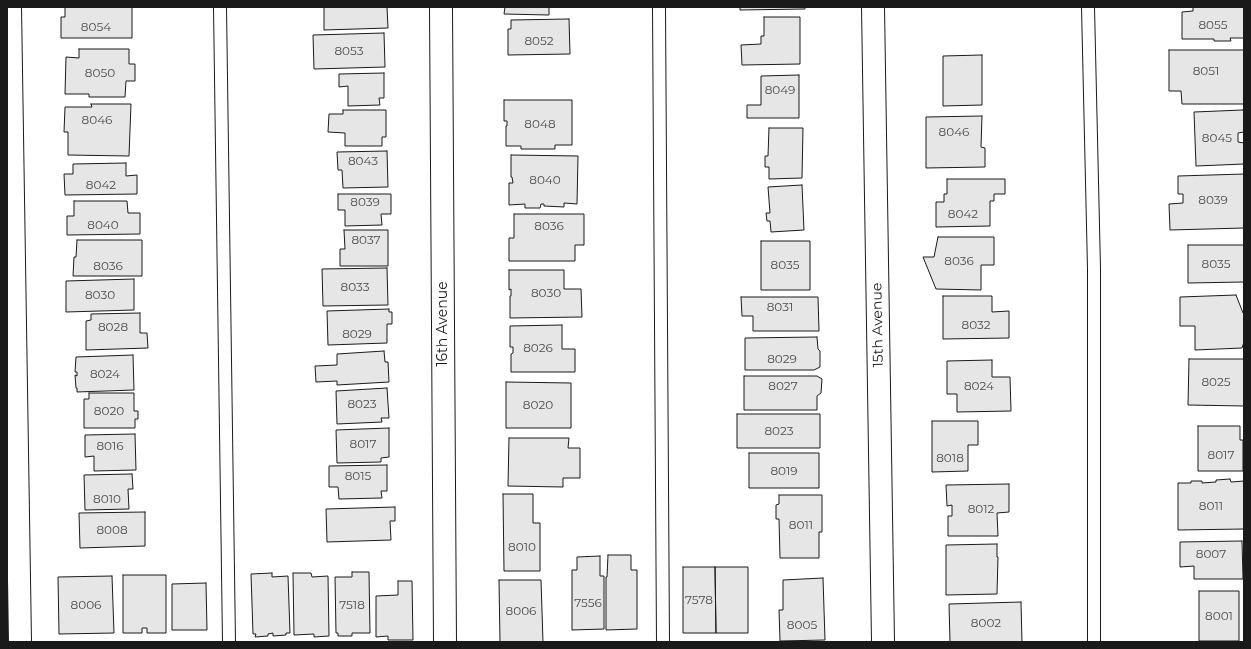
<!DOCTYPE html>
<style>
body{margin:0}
#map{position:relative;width:1251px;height:649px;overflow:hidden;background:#fff;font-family:Montserrat,sans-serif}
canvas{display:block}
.frame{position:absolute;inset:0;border:8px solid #1a1a1a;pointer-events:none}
</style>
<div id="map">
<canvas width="1251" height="649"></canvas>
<div class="frame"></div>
</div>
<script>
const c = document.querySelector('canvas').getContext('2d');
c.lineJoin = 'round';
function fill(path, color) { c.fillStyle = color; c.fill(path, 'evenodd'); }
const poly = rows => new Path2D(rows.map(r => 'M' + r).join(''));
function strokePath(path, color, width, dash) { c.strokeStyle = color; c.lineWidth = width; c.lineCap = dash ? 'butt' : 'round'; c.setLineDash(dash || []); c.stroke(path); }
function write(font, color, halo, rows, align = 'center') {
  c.font = font + ' Montserrat,sans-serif'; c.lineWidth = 3; c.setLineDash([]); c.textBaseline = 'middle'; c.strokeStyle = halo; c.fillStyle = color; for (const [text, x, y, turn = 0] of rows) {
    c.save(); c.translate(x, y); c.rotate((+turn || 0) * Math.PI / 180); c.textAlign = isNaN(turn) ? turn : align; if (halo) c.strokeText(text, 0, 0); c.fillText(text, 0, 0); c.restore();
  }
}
const building = poly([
 [65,7,132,7,132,38,61,38,61,17,65,17,65,7],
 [324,7,387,7,388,28,324,30,324,7],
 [505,7,549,7,549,15,504,14,505,7],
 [740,7,805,7,805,9,740,10,740,7],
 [1193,7,1244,7,1244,38,1230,38,1231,41,1214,41,1214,39,1182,39,1182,12,1193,11,1193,7],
 [764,17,800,17,800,64,742,65,741,45,761,44,761,36,764,36,764,17],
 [569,19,570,54,508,55,508,29,511,29,511,20,569,19],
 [384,33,385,67,314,69,313,35,384,33],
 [79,49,129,49,129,64,135,64,135,81,126,81,125,97,89,97,89,94,65,94,66,57,79,58,79,49],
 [1169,50,1244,50,1244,104,1182,104,1181,91,1169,91,1169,50],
 [982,55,982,105,943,106,943,56,982,55],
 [384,73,384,98,379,98,380,105,348,106,348,86,339,87,339,74,384,73],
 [799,75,799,118,747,118,747,105,761,105,761,76,799,75],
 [504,100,572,100,572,145,555,145,555,149,521,149,521,146,506,146,506,126,507,126,507,121,504,121,504,100],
 [91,104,131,104,129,156,68,155,68,132,64,132,65,107,92,107,91,104],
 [343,110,386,110,386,137,382,137,382,146,345,146,345,133,328,132,329,114,343,114,343,110],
 [1243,110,1244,112,1244,132,1238,133,1238,142,1244,143,1244,164,1196,166,1194,112,1243,110],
 [982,116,981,147,985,148,985,167,926,168,926,117,982,116],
 [769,128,803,128,802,178,769,179,769,167,765,167,765,156,768,156,769,128],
 [387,151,388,187,343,188,342,170,338,170,337,152,387,151],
 [511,155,578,156,577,204,564,203,564,207,544,206,544,204,541,204,540,208,525,208,525,204,509,205,509,183,513,183,512,177,511,177,511,155],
 [126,163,126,176,137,175,137,194,65,195,64,174,73,174,73,164,126,163],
 [1244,174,1244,228,1170,230,1169,204,1183,203,1183,194,1178,194,1178,176,1244,174],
 [947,179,1005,179,1005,194,994,194,994,201,990,201,990,226,936,227,936,202,944,202,944,194,947,194,947,179],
 [802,185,804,230,771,232,770,221,767,221,766,213,770,213,768,187,802,185],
 [338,194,391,194,391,214,381,214,382,225,345,226,345,210,338,210,338,194],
 [74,201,127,201,128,213,140,213,140,234,67,235,67,216,74,216,74,201],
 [514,214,584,214,584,245,575,245,575,261,509,261,509,238,514,238,514,214],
 [344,230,388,230,388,266,340,266,340,249,345,249,344,230],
 [938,237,994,237,994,265,981,265,981,290,936,289,923,257,934,257,938,237],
 [77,240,142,240,142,276,73,276,74,257,76,257,77,240],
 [761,241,810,241,810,290,761,290,761,241],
 [1188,245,1244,245,1244,282,1188,283,1188,245],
 [387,268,388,305,323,306,322,269,387,268],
 [509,270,564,270,564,289,581,289,582,317,510,318,510,296,511,296,511,289,509,290,509,270],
 [134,279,134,310,66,312,66,281,134,279],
 [1236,295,1243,313,1244,314,1244,342,1242,348,1195,350,1195,326,1180,326,1180,297,1236,295],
 [943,296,992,296,992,312,1009,311,1009,338,943,339,943,296],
 [741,297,818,297,819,331,753,331,753,316,742,316,741,297],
 [389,309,389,312,392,312,392,324,387,324,387,343,328,345,327,311,389,309],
 [140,313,140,333,147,333,148,348,86,350,86,321,91,320,91,314,140,313],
 [562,325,562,349,575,349,575,372,511,372,511,354,513,353,513,347,510,347,510,326,562,325],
 [817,337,818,349,820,351,820,367,814,370,745,370,745,338,817,337],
 [384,351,385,362,388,362,389,382,337,385,337,381,316,382,315,366,337,365,337,354,384,351],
 [133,355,134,390,77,392,77,388,76,388,75,375,77,376,77,372,75,372,76,357,133,355],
 [1189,359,1244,359,1244,406,1188,405,1189,359],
 [992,360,992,377,1010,377,1011,411,957,412,957,394,947,394,947,361,992,360],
 [744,376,817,376,822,379,821,393,817,396,817,410,744,410,744,376],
 [506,382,571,383,571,428,506,428,506,382],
 [387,388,389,418,381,418,382,422,337,424,336,391,387,388],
 [89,393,134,393,134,411,138,411,138,419,135,419,135,428,84,428,84,399,89,399,89,393],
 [737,414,820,414,820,448,737,448,737,414],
 [932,421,978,421,978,445,968,445,968,471,932,472,932,421],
 [1198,426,1240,426,1240,440,1243,440,1243,471,1198,471,1198,426],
 [389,428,389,457,381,458,381,462,337,463,336,430,389,428],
 [135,434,136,470,94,471,94,456,85,457,85,435,135,434],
 [509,438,569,438,568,448,580,448,580,478,563,478,563,487,508,486,509,438],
 [749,453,819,453,819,488,749,488,749,453],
 [387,465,387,491,381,491,382,498,339,499,338,487,329,487,329,466,387,465],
 [132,474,133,489,128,489,129,509,85,510,84,475,132,474],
 [1230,479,1231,482,1244,481,1244,529,1178,530,1178,483,1191,483,1191,481,1202,481,1202,483,1216,482,1216,480,1230,479],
 [1009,484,1009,512,997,513,998,536,948,536,948,516,952,516,952,505,947,506,946,485,1009,484],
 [503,494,533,494,533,523,540,523,540,571,504,571,503,494],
 [779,495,822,495,822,532,819,532,819,558,780,558,779,519,776,519,776,505,779,504,779,495],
 [395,507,395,521,390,521,391,540,327,542,326,509,395,507],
 [145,512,145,546,80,548,79,513,145,512],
 [1242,541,1243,579,1194,579,1194,566,1180,567,1180,542,1242,541],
 [997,544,997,557,998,557,997,594,946,595,946,545,997,544],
 [608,555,631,555,631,570,637,570,637,629,606,630,606,577,607,577,608,555],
 [600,556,600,576,604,576,604,629,572,630,572,570,577,570,577,557,600,556],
 [683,567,715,567,716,633,683,633,683,567],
 [715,567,748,567,748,633,716,633,715,567],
 [352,572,369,572,370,633,352,633,352,636,338,636,338,633,336,633,335,577,352,577,352,572],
 [272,573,272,577,288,576,290,633,286,633,286,635,273,636,273,633,268,634,268,636,255,637,256,634,253,634,251,574,272,573],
 [293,573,311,573,312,577,328,576,329,636,314,637,314,634,294,635,293,573],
 [123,575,166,575,166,633,147,633,147,628,142,628,142,633,123,633,123,575],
 [112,576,114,633,59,634,58,577,112,576],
 [823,578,825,640,780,641,779,610,783,610,783,580,823,578],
 [499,580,541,580,543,642,500,642,499,580],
 [398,581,412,581,413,640,388,640,388,636,376,637,376,596,398,595,398,581],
 [206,583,207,630,172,630,172,584,206,583],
 [1199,591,1239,591,1239,641,1199,641,1199,591],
 [1021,602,1022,642,950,642,949,604,1021,602]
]);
fill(building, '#e6e6e6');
strokePath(building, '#1a1a1a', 1);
const lane = poly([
 [220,7,229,642],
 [659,7,663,642],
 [1088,7,1094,269,1094,642]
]);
const street = poly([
 [10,7,20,642],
 [873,7,883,642]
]);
const secondary = poly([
 [441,7,445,642]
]);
strokePath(lane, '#1a1a1a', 14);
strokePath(street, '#1a1a1a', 24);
strokePath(secondary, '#1a1a1a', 24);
strokePath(lane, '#fff', 12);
strokePath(street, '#fff', 22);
strokePath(secondary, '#fff', 22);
write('12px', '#4d4d4d', null, [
 ["8055",1213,25],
 ["8054",96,27],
 ["8052",539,41],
 ["8053",349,51],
 ["8051",1206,71],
 ["8050",100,73],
 ["8049",780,90],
 ["8046",97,120],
 ["8048",540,124],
 ["8046",954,132],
 ["8045",1217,138],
 ["8043",363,161],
 ["8040",545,180],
 ["8042",101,185],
 ["8039",1213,200],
 ["8039",365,202],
 ["8042",963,214],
 ["8040",103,225],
 ["8036",549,226],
 ["8037",366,240],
 ["8036",959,261],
 ["8035",1216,264],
 ["8035",785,265],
 ["8036",108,266],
 ["8033",355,287],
 ["8030",546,293],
 ["8030",100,295],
 ["8031",780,307],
 ["8032",976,325],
 ["8028",113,327],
 ["8029",357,334],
 ["8026",538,348],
 ["8029",782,359],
 ["8024",105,374],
 ["8025",1216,382],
 ["8027",783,386],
 ["8024",979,386],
 ["8023",362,404],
 ["8020",538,405],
 ["8020",109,411],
 ["8023",779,431],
 ["8017",363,444],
 ["8016",110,446],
 ["8017",1221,455],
 ["8018",950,458],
 ["8019",784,471],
 ["8015",358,476],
 ["8010",107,499],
 ["8011",1211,506],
 ["8012",981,509],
 ["8011",801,525],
 ["8008",112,530],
 ["8010",522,547],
 ["8007",1211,554],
 ["7578",699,600],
 ["7556",588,603],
 ["8006",86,605],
 ["7518",352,605],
 ["8006",521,611],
 ["8001",1219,616],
 ["8002",986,623],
 ["8005",802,625]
]);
write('14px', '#1a1a1a', '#fff', [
 ["16th Avenue",443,324,-90],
 ["15th Avenue",878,325,-91]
]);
</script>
